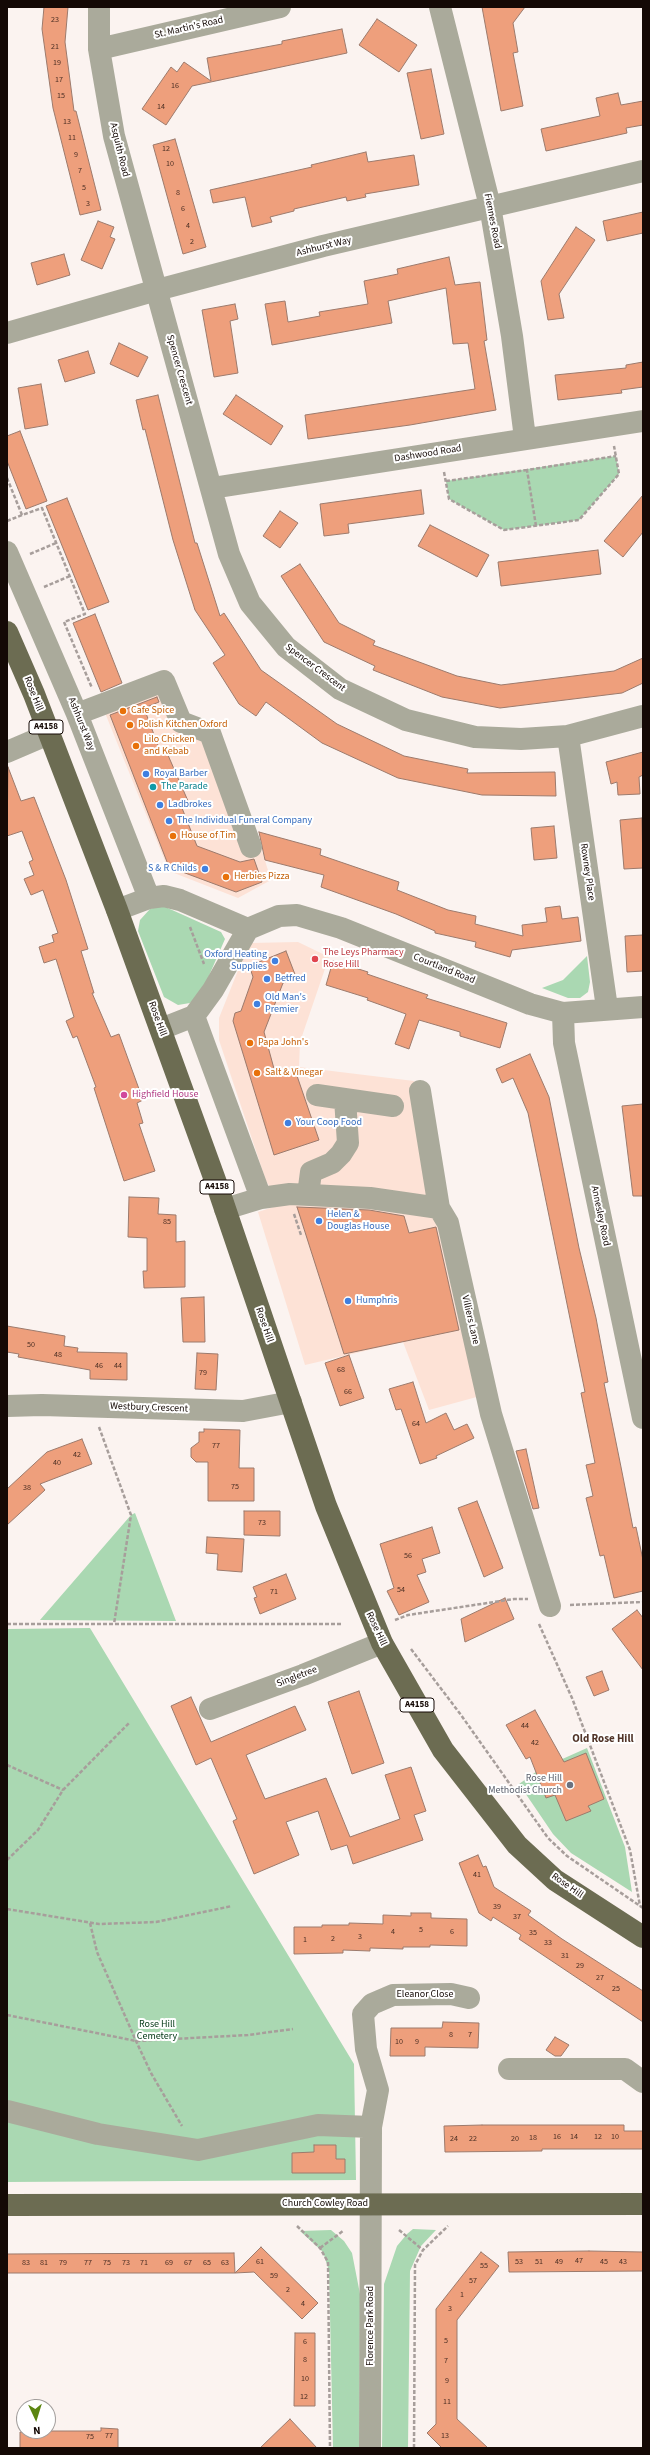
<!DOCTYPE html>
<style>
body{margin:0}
#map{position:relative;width:650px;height:2455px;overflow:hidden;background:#fbf3f0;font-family:"Source Sans 3",sans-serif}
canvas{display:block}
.frame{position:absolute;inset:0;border:8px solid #140905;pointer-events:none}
.north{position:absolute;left:16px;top:2399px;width:40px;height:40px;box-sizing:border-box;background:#fff;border:1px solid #a19d9b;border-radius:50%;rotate:176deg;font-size:11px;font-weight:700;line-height:16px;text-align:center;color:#140905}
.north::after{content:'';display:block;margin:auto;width:14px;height:18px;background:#5c8611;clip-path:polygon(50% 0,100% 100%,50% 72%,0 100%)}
</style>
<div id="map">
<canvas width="650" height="2455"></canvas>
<div class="frame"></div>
<div class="north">N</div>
</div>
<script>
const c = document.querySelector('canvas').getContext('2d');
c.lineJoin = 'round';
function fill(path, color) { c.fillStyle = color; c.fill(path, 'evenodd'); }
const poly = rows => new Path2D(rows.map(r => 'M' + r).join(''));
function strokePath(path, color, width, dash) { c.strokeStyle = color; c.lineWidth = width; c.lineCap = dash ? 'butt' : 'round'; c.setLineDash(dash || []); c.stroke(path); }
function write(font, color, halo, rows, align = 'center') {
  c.font = font + ' "Source Sans 3",sans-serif'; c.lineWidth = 4; c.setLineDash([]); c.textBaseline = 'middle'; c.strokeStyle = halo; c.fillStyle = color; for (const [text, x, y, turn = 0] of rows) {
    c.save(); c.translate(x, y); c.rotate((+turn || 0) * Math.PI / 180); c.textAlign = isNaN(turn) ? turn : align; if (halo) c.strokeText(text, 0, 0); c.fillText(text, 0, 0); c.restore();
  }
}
fill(poly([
 [167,670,188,721,219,736,262,851,271,880,238,898,169,871,99,698],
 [298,942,329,957,300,1042,299,1067,414,1081,434,1204,484,1395,429,1410,403,1342,305,1365,258,1212,286,1203,273,1192,266,1181,219,1040,219,1018,249,943]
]), '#fde2d6');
fill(poly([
 [616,456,619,474,579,520,504,530,449,499,446,481],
 [161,905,221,932,225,939,201,994,190,1003,178,1005,164,997,138,931,140,920,150,909],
 [587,956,590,982,588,992,580,998,568,998,542,988,563,980],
 [135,1513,176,1621,40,1620,131,1515],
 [90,1628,354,2064,356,2180,7,2182,7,1629],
 [587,1748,625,1847,632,1892,571,1853,553,1834,519,1784,540,1769],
 [413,2229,436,2230,421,2246,410,2271,408,2448,382,2448,384,2284,397,2246,407,2234],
 [331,2230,344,2241,352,2253,360,2294,359,2448,333,2448,329,2271,323,2252,300,2231]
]), '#aad8b2');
const building = poly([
 [44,7,68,7,65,42,74,111,76,111,101,210,80,215,53,108,42,29,44,7],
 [482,7,525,7,513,23,518,52,513,53,523,106,501,111,482,7],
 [377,19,417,45,399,72,359,45,377,19],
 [342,29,347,53,192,86,166,125,142,109,171,67,177,72,184,62,211,81,207,58,282,44,282,41,342,29],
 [431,69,444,134,421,139,407,73,431,69],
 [618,93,621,105,643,101,643,125,626,128,627,133,546,151,541,129,600,116,596,98,618,93],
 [175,139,206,247,183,254,153,145,175,139],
 [366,152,368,162,414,155,419,185,365,194,366,197,347,201,346,197,294,209,294,211,270,217,272,222,252,227,245,197,213,203,210,190,312,167,311,165,366,152],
 [643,212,643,233,607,241,603,221,643,212],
 [98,221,114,227,110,237,115,239,102,269,81,260,98,221],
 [576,227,595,240,559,294,564,318,548,320,541,281,576,227],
 [64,254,70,275,37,285,31,263,64,254],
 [449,257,455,285,480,282,487,340,484,341,496,410,410,425,308,439,305,415,475,389,468,343,453,344,446,288,388,301,392,323,272,345,265,304,285,301,288,322,320,316,319,312,368,304,364,281,398,274,397,269,449,257],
 [235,304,238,319,230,321,238,373,214,377,202,310,235,304],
 [119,343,148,357,138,377,110,364,119,343],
 [88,351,95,373,65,382,58,360,88,351],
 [643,362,643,387,621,390,622,393,558,400,555,375,626,368,626,365,643,362],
 [41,384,48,425,25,429,18,388,41,384],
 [158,395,195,543,197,543,220,616,224,613,261,670,337,724,404,756,468,769,467,773,555,772,556,796,482,795,398,778,322,743,266,702,256,716,239,704,213,663,225,655,195,610,173,540,145,429,143,430,136,400,158,395],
 [236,395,283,426,271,445,223,414,236,395],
 [20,431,47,501,26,509,7,461,7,436,20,431],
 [421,490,424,514,348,524,349,533,324,536,320,504,421,490],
 [643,495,643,532,623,557,604,541,643,495],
 [67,498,109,602,88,610,46,506,67,498],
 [280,511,298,523,280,548,263,536,280,511],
 [430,525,489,555,477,577,418,546,430,525],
 [598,550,601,574,501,586,498,562,598,550],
 [300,564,339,623,375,641,373,645,457,676,501,685,614,671,643,658,643,683,622,693,500,708,442,697,373,670,375,666,324,642,281,576,300,564],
 [95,614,122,683,101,692,73,623,95,614],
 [157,697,159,702,144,708,159,748,164,746,188,801,180,803,197,846,240,862,254,859,262,882,236,892,169,867,110,715,157,697],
 [643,752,643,775,639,777,640,794,618,795,617,782,611,784,606,762,643,752],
 [8,767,21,801,34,797,66,880,88,949,81,951,94,993,92,993,111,1037,119,1034,143,1100,137,1103,143,1123,139,1124,155,1171,124,1181,94,1088,96,1087,77,1036,73,1038,66,1021,74,1017,56,959,44,963,39,947,54,942,52,935,58,933,43,890,31,895,24,879,34,875,29,862,33,860,22,831,7,836,8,767],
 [642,818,643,868,624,869,620,820,642,818],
 [554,826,557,858,534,860,531,828,554,826],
 [259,832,321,849,320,855,399,882,397,890,448,910,476,916,475,924,523,936,522,925,547,922,545,908,560,906,562,919,578,917,581,941,512,950,510,957,475,947,476,942,435,933,435,931,396,914,321,887,324,875,265,860,259,832],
 [643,935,643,971,627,972,625,936,643,935],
 [286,951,296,977,283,983,264,1032,276,1076,295,1070,319,1140,274,1155,233,1021,235,1013,241,1011,253,977,251,971,254,964,286,951],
 [333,961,368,972,367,974,428,995,426,998,507,1023,500,1048,460,1036,460,1032,419,1020,409,1049,395,1044,406,1014,367,1000,368,998,326,985,333,961],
 [530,1054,549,1097,579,1248,596,1318,608,1382,604,1383,621,1467,633,1528,636,1527,643,1560,643,1591,614,1598,604,1555,600,1556,586,1498,593,1496,586,1465,595,1463,581,1393,585,1392,528,1113,513,1078,502,1083,496,1069,530,1054],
 [643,1104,643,1196,633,1196,622,1106,643,1104],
 [129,1197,159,1198,158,1214,176,1215,176,1242,185,1241,185,1287,144,1288,143,1271,147,1271,147,1238,128,1237,129,1197],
 [297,1207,369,1210,404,1216,409,1233,436,1227,459,1330,344,1354,297,1207],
 [204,1297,205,1342,183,1342,181,1298,204,1297],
 [7,1326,65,1336,64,1346,78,1348,77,1352,127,1353,127,1380,90,1379,90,1370,18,1357,19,1354,7,1352,7,1326],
 [197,1353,218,1354,216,1390,195,1389,197,1353],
 [349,1355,364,1398,340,1406,325,1363,349,1355],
 [413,1382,426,1423,446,1413,454,1430,467,1424,474,1438,436,1456,437,1458,420,1464,401,1409,396,1410,389,1389,413,1382],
 [204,1429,240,1430,239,1468,254,1468,254,1501,208,1501,208,1462,196,1462,191,1457,191,1448,199,1442,199,1432,204,1432,204,1429],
 [82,1439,92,1464,40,1484,45,1490,7,1525,7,1489,47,1452,82,1439],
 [526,1449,539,1508,533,1509,516,1451,526,1449],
 [477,1501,503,1568,484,1577,458,1508,477,1501],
 [244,1511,280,1511,280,1536,244,1535,244,1511],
 [432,1527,440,1553,422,1559,426,1572,417,1575,429,1602,399,1615,387,1591,394,1588,380,1544,432,1527],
 [207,1537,244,1539,242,1572,217,1570,218,1554,206,1553,207,1537],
 [286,1574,296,1599,260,1614,254,1598,257,1597,253,1587,286,1574],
 [505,1598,514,1619,465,1642,461,1619,505,1598],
 [637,1610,643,1618,643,1670,612,1629,637,1610],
 [602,1671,609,1690,594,1696,586,1677,602,1671],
 [359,1691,384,1763,352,1774,328,1702,359,1691],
 [191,1697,211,1742,295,1706,306,1730,246,1755,265,1799,326,1778,350,1837,400,1819,385,1775,411,1767,426,1811,414,1815,423,1840,353,1864,347,1845,331,1850,318,1811,286,1822,299,1855,254,1874,233,1821,237,1819,211,1758,196,1765,171,1706,191,1697],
 [535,1710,564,1762,586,1753,604,1799,588,1806,591,1811,566,1821,555,1795,546,1798,530,1757,526,1759,506,1725,535,1710],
 [478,1855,483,1867,486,1866,494,1887,531,1911,528,1915,562,1939,643,1991,643,2022,519,1939,521,1935,493,1917,491,1921,479,1913,459,1863,478,1855],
 [411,1913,431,1913,431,1918,467,1919,467,1946,430,1945,430,1947,403,1947,403,1949,370,1948,370,1951,343,1950,343,1953,294,1954,294,1927,322,1927,322,1925,349,1925,349,1923,383,1924,383,1915,411,1916,411,1913],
 [443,2022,479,2023,478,2048,425,2047,425,2056,390,2056,391,2028,442,2028,443,2022],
 [555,2037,569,2045,561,2056,555,2056,546,2050,555,2037],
 [482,2125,624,2125,624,2131,643,2131,643,2149,542,2149,542,2151,445,2152,444,2126,482,2125],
 [314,2145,336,2145,336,2159,345,2159,345,2173,292,2173,292,2153,314,2152,314,2145],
 [261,2247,318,2303,302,2319,254,2272,235,2273,261,2247],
 [589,2251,643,2252,643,2271,509,2272,508,2252,589,2251],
 [481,2252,499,2266,457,2320,457,2419,488,2448,442,2448,427,2433,436,2424,436,2309,481,2252],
 [234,2253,235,2273,7,2273,7,2254,234,2253],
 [295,2333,315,2333,315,2406,294,2406,295,2333],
 [290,2419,317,2448,260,2448,290,2419],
 [101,2428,118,2429,118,2448,20,2448,20,2432,47,2434,47,2431,101,2431,101,2428]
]);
fill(building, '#ee9f7c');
strokePath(building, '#9c7a6c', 1);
strokePath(poly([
 [444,472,449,499,504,530,579,520,619,474,614,446],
 [7,478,22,515,42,508,85,614,64,622,92,688],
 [446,481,527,470],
 [7,521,22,515],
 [536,526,527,470,616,456],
 [30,554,56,543],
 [44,587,70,576],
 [190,927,204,964],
 [294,1214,301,1235],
 [99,1427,131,1515,114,1624],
 [570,1605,643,1602],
 [395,1620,408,1615,514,1599,528,1599],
 [7,1624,343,1624],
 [539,1624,572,1698,630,1850,640,1906],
 [411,1649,461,1715,548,1838,567,1856,643,1908],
 [7,1765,63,1790],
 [7,1860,38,1830,63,1790,130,1722],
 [7,1909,99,1924,156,1922,232,1906],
 [90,1923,97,1952,136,2041,151,2073,182,2126],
 [7,2015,136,2041,248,2035,293,2029],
 [297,2226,320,2248,328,2262,330,2448],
 [399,2230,423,2250],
 [320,2248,343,2231],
 [414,2448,415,2265,423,2250,448,2226]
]), '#a79e9b', 2.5, [4, 2]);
strokePath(poly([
 [99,7,99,49,114,136,229,554,250,603,286,647,340,689,406,720,475,737,521,739,568,736,643,716],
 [440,7,490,206,512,336,525,438],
 [99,49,280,7],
 [7,333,157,290,323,246,643,171],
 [212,488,643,421],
 [7,552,77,714,149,898],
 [77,714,164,681,181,722,210,733,251,847],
 [568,736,607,1008],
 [7,752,49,734],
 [117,910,149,898,164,896,180,900,248,929,213,990,194,1016,161,1029],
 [248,929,279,916,297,915,341,928,530,1004,563,1013,643,1007],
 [563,1013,564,1043,643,1418],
 [194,1016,261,1198,225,1209],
 [420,1091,439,1208],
 [317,1095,393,1106],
 [308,1195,311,1172,332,1163,341,1154,348,1143,345,1099],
 [261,1198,290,1194,370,1198,439,1208,448,1223,491,1414,550,1606],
 [7,1406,42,1405,243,1411,291,1402],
 [210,1709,303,1675,382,1643],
 [509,2069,625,2069,643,2082],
 [7,2111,98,2134,198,2150,318,2125,371,2127],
 [370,2448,371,2127,378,2090,366,2049,363,2014,372,2004,393,1995,451,1994,469,1998]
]), '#aaaa9b', 22);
strokePath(poly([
 [7,632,34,694,117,910,219,1191,326,1506,382,1643,443,1750,517,1845,555,1880,643,1937],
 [7,2205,643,2204]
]), '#6c6c52', 22);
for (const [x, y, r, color] of [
 [123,711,4,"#e8710a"],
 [130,725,4,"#e8710a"],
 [136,746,4,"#e8710a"],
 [146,774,4,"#3f7fe0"],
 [153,787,4,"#0f9aa8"],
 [160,805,4,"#3f7fe0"],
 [169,821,4,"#3f7fe0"],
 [173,836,4,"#e8710a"],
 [205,869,4,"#3f7fe0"],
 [226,877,4,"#e8710a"],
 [315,959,4,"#e0444e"],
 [275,961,4,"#3f7fe0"],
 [267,979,4,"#3f7fe0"],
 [257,1004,4,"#3f7fe0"],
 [250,1043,4,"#e8710a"],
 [257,1073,4,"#e8710a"],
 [124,1095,4,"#d1479c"],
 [288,1123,4,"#3f7fe0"],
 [319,1221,4,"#3f7fe0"],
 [348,1301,4,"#3f7fe0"],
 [570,1785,4,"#6b7280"]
]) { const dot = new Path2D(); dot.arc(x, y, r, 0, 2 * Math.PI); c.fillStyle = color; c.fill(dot); strokePath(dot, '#fff', 1.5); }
write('8px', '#4a2e23', null, [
 ["23",55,20],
 ["21",55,47],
 ["19",57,63],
 ["17",59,80],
 ["16",175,86],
 ["15",61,96],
 ["14",161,107],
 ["13",67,122],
 ["11",72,138],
 ["12",166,149],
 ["9",76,155],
 ["10",170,164],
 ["7",80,171],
 ["5",84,188],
 ["8",178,193],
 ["3",88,204],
 ["6",183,209],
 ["4",188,226],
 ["2",192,242],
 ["85",167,1222],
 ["50",31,1345],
 ["48",58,1355],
 ["46",99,1366],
 ["44",118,1366],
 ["68",341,1370],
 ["79",203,1373],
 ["66",348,1392],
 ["64",416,1424],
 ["77",216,1446],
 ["42",77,1455],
 ["40",57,1463],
 ["75",235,1487],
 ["38",27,1488],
 ["73",262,1523],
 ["56",408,1556],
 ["54",401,1590],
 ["71",274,1592],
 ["44",525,1726],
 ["42",535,1743],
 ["41",477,1875],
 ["39",497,1907],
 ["37",517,1917],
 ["5",421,1930],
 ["4",393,1932],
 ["6",452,1932],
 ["35",533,1933],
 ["3",360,1937],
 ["2",333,1939],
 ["1",305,1940],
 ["33",548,1943],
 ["31",565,1956],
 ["29",580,1966],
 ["27",600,1978],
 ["25",616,1989],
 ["8",451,2035],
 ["7",470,2035],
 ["10",399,2042],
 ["9",417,2042],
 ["16",557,2137],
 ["14",574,2137],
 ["12",598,2137],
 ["10",615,2137],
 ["18",533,2138],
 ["24",454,2139],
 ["22",473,2139],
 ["20",515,2139],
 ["47",579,2261],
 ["61",260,2262],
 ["53",519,2262],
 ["51",539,2262],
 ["49",559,2262],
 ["45",604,2262],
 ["43",623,2262],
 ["83",26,2263],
 ["81",44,2263],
 ["79",63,2263],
 ["77",88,2263],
 ["75",107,2263],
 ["73",126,2263],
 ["71",144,2263],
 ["69",169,2263],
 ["67",188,2263],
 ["65",207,2263],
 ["63",225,2263],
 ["55",484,2266],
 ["59",274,2276],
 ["57",473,2281],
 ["2",288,2290],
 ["1",462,2295],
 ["4",303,2304],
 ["3",450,2309],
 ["5",446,2341],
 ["6",305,2342],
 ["8",305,2360],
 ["7",446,2361],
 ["10",305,2379],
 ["9",447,2381],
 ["12",304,2397],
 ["11",447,2402],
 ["77",109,2436],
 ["13",445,2436],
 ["75",90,2437]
]);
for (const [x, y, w] of [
 [46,727,34],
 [217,1187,34],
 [417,1705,34]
]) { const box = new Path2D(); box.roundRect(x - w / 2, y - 7, w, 14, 3); c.fillStyle = '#fff'; c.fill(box); strokePath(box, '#140905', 1); }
write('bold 9px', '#140905', null, [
 ["A4158",46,727],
 ["A4158",217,1187],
 ["A4158",417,1705]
]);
write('10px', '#140905', '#fff', [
 ["St. Martin's Road",189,28,-13],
 ["Asquith Road",119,150,76],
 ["Fiennes Road",492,221,79],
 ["Ashhurst Way",324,247,-14],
 ["Spencer Crescent",179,370,74],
 ["Dashwood Road",428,454,-9],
 ["Spencer Crescent",315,668,37],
 ["Rose Hill",33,694,68],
 ["Ashhurst Way",81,724,68],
 ["Rowney Place",587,872,82],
 ["Courtland Road",444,969,22],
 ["Rose Hill",157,1019,70],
 ["Annesley Road",600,1216,78],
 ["Villiers Lane",470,1320,77],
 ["Rose Hill",264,1325,71],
 ["Westbury Crescent",149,1408,2],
 ["Rose Hill",376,1629,65],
 ["Singletree",297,1677,-21],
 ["Rose Hill",567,1886,35],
 ["Eleanor Close",425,1995],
 ["Church Cowley Road",325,2204],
 ["Florence Park Road",371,2326,-90]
]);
write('10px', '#c56008', '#fff', [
 ["Cafe Spice",131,711],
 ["Polish Kitchen Oxford",138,725],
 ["Lilo Chicken",144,740],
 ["and Kebab",144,752],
 ["House of Tim",181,836],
 ["Herbies Pizza",234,877],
 ["Papa John's",258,1043],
 ["Salt & Vinegar",265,1073]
], 'left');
write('10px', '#366cbe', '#fff', [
 ["Royal Barber",154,774],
 ["Ladbrokes",168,805],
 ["The Individual Funeral Company",177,821],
 ["S & R Childs",197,869,"right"],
 ["Oxford Heating",267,955,"right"],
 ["Supplies",267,967,"right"],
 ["Betfred",275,979],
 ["Old Man's",265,998],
 ["Premier",265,1010],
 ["Your Coop Food",296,1123],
 ["Helen &",327,1215],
 ["Douglas House",327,1227],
 ["Humphris",356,1301]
], 'left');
write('10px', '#0d838f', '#fff', [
 ["The Parade",161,787]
], 'left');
write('10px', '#be3a42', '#fff', [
 ["The Leys Pharmacy",323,953],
 ["Rose Hill",323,965]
], 'left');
write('10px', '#b23c85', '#fff', [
 ["Highfield House",132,1095]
], 'left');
write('10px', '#5b616d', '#fff', [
 ["Rose Hill",562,1779],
 ["Methodist Church",562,1791]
], 'right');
write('10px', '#003613', '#fff', [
 ["Rose Hill",157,2025],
 ["Cemetery",157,2037]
]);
write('bold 11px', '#513428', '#fff', [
 ["Old Rose Hill",603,1740]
]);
</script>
